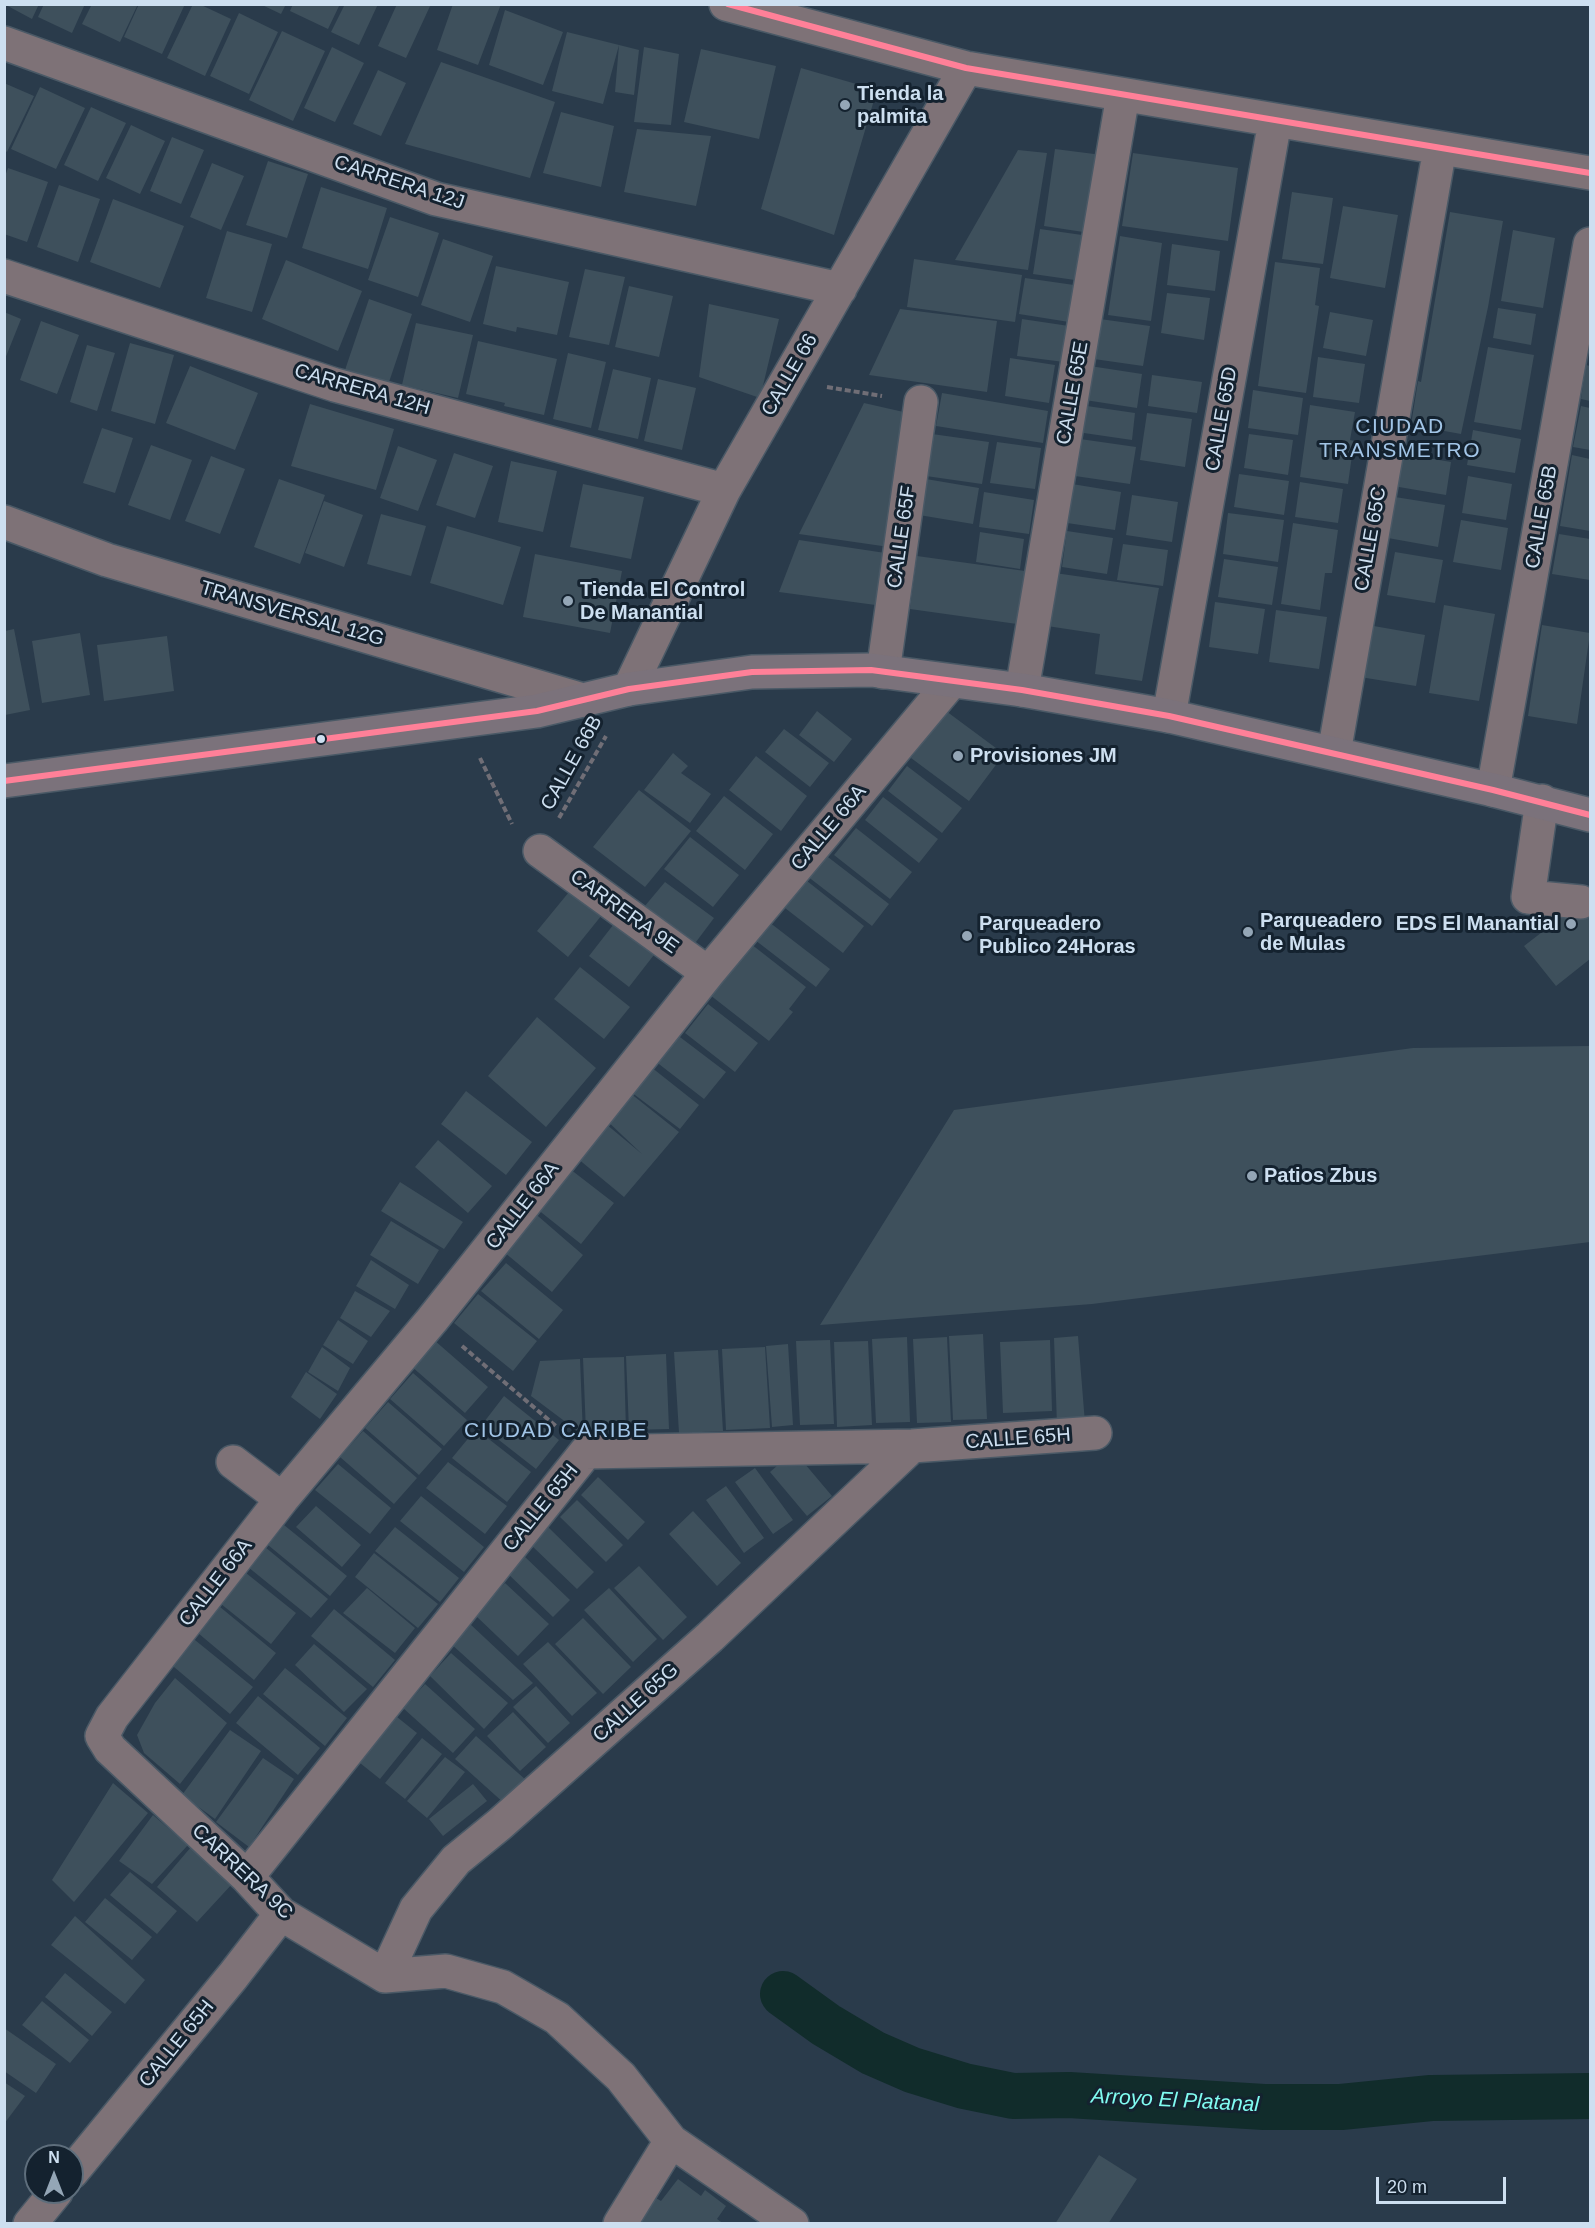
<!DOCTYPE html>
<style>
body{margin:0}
#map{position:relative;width:1595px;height:2228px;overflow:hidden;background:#2a3b4b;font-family:Arial,sans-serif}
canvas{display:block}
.frame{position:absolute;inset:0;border:6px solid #cddff0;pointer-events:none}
.north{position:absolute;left:24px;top:2144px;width:60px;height:60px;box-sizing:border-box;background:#14222f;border:2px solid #5e6e7c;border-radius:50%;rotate:0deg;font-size:16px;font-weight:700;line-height:24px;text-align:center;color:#cddff0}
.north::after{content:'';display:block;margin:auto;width:21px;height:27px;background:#94a6b6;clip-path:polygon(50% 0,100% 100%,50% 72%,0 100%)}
.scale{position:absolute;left:1376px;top:2177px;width:130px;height:27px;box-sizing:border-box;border:3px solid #cddff0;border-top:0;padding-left:8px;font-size:18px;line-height:21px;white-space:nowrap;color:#cddff0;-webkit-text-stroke:4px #14222f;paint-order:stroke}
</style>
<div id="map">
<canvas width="1595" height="2228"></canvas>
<div class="frame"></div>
<div class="north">N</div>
<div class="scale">20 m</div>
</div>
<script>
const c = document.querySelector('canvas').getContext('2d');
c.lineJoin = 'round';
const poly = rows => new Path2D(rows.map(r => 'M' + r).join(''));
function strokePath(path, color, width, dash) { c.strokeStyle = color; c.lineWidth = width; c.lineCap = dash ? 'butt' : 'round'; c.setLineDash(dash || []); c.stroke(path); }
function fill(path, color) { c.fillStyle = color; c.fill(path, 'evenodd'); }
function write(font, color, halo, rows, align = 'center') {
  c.font = font + ' Arial,sans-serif'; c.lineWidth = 6; c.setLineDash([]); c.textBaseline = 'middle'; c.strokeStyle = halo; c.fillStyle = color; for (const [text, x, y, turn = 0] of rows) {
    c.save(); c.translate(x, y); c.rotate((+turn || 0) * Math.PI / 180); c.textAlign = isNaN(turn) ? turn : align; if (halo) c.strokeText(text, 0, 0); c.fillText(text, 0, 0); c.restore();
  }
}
strokePath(poly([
 [783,1994,826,2025,873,2053,912,2070,964,2086,1013,2096,1069,2095,1264,2107,1341,2107,1431,2098,1590,2096]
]), '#112c2b', 46);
fill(poly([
 [4,4,39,4,32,19],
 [44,4,85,4,72,33,38,17],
 [92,4,138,4,120,42,82,24],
 [139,4,185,4,162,54,124,37],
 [193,4,199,4,231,19,205,76,167,58],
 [260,4,286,4,281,14],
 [293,4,340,4,328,29,290,11],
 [345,4,378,4,359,45,331,32],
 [397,4,431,4,406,58,378,46],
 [453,4,501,4,478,65,437,50],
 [505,10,563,32,543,85,489,65],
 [239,13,278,32,249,94,210,76],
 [282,31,325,51,293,121,249,100],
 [567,32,619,45,603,104,552,91],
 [619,45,639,50,634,95,615,92],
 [332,47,364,63,335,122,304,108],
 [644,47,679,54,671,125,634,122],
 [701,49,776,66,759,139,684,122],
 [441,62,555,102,530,178,405,144],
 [801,68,877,90,834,235,761,209],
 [378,70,406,83,381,136,353,124],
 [4,83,34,96,7,152,4,150],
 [40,87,85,108,56,169,11,149],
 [91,107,126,123,98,181,64,165],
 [561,112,614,126,601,187,543,173],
 [131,125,165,141,140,194,106,178],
 [637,129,711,136,696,206,624,192],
 [172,137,204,150,181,204,150,191],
 [1055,149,1102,155,1090,233,1044,226],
 [1018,150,1047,153,1028,270,955,260],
 [1133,153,1238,168,1228,241,1122,226],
 [268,161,308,174,287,238,246,225],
 [212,163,244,176,221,230,190,217],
 [8,168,48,182,27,242,4,234,4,179],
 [59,185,100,199,78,262,37,247],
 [321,187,387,208,368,269,302,248],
 [1292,192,1333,198,1323,264,1282,259],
 [113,199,184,226,160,288,90,262],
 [1343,206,1398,215,1385,288,1330,278],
 [1450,212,1503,221,1488,307,1461,434,1411,425,1418,381,1421,382],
 [390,217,439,233,418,297,368,280],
 [1040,229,1089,236,1082,281,1033,274],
 [1513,230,1555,238,1543,308,1501,301],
 [227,231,272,244,252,312,206,298],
 [1120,236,1162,243,1151,321,1108,315],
 [443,239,493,256,470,322,421,305],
 [1172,244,1220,251,1215,291,1167,285],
 [914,259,1022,275,1015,322,907,307],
 [286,260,362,291,338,351,262,319],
 [1275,262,1320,268,1315,305,1319,306,1306,393,1258,386],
 [496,266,569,282,557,335,517,327,516,332,483,324],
 [585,269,625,277,609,345,569,337],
 [1025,278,1074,285,1069,322,1019,314],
 [629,286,673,296,659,357,615,347],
 [1167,293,1210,298,1204,340,1161,333],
 [369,299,412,314,388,385,345,370],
 [709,304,779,319,760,398,699,377],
 [1498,308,1536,314,1531,345,1493,338],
 [900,309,997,321,987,392,869,375],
 [4,312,21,319,5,359,4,359],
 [1330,312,1373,320,1366,356,1323,348],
 [1022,319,1069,326,1064,362,1017,356],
 [1100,319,1150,326,1143,366,1094,359],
 [41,321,79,335,57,394,20,380],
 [416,323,473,335,458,398,402,385],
 [478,341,557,359,544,415,504,406,505,403,466,394],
 [130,343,174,355,155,424,111,411],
 [87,345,115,353,97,411,70,402],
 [1488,347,1534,355,1521,430,1474,422],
 [568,353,606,362,591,428,553,419],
 [1318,357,1365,364,1359,403,1313,397],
 [1010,358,1055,365,1049,403,1005,396],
 [1586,365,1590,366,1590,401,1581,399],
 [190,366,258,393,235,450,166,423],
 [1090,366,1142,374,1137,408,1085,400],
 [613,369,651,378,638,439,598,430],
 [1152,375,1202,382,1197,413,1148,406],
 [658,379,696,388,682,450,644,441],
 [1253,390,1303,398,1298,435,1248,428],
 [942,393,1048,411,1043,443,936,426],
 [864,403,908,413,889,547,799,534],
 [310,404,394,429,376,490,291,466],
 [1080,405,1135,413,1132,440,1077,432],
 [1310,405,1355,412,1350,440,1354,441,1348,484,1300,477],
 [1581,406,1590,408,1590,450,1573,447],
 [1147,413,1192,419,1185,467,1140,460],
 [102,428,133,438,115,493,83,483],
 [1473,430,1521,439,1515,473,1467,465],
 [932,434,989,442,982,484,926,476],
 [1249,434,1293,440,1288,475,1244,468],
 [1080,439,1136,447,1130,484,1075,476],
 [997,442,1041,448,1035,489,990,483],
 [151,445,192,460,170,520,128,505],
 [398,446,437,460,418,511,380,498],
 [454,453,493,466,475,518,436,505],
 [1398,453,1451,462,1446,495,1393,486],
 [1572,455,1590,459,1590,531,1560,526],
 [211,456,245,469,220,534,185,521],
 [511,461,557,471,543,532,498,522],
 [1239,474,1289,481,1284,515,1234,507],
 [1468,476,1512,484,1506,520,1462,513],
 [279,479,325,495,300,564,254,547],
 [926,479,979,488,973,524,919,515],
 [1300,482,1343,489,1338,523,1295,517],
 [583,484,644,497,631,559,570,547],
 [1072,484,1121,492,1115,530,1067,523],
 [984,492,1034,500,1029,534,979,527],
 [1132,495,1178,502,1172,542,1126,535],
 [1395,497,1445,505,1438,547,1388,538],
 [324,501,363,515,344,567,305,553],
 [1228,513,1284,520,1278,562,1223,554],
 [381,514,426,526,411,576,367,564],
 [1461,520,1508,528,1501,570,1453,562],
 [1293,523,1338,530,1332,573,1325,573,1320,610,1281,604],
 [447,526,521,547,503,605,430,583],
 [1067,531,1113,538,1107,574,1062,567],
 [980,532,1024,539,1020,569,976,562],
 [1559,534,1590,539,1590,580,1552,574],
 [799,540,892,554,883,606,779,592],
 [1123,544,1168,550,1163,586,1117,580],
 [1395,552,1443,560,1435,603,1387,595],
 [535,554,622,571,610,633,523,617],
 [917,556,1025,571,1017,624,910,609],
 [1224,559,1278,567,1272,605,1218,597],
 [1055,573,1159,588,1142,681,1095,674,1100,634,1047,626],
 [1215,602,1265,609,1258,654,1209,647],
 [1444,605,1495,614,1479,701,1429,693],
 [1276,610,1327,617,1319,669,1269,662],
 [1368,625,1425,635,1416,686,1360,677],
 [1542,625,1590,633,1577,724,1528,716],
 [14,629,30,710,5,715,5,631],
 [80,633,90,695,42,703,32,641],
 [167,636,174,691,104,701,97,645],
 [817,711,852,739,834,762,799,735],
 [946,711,1004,754,969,801,911,758],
 [784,729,829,763,810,787,765,752],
 [673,753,688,766,681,773,711,794,690,823,644,790],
 [756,756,807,796,781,831,729,790],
 [907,766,962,808,942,833,888,791],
 [639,790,691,831,645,887,593,847],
 [724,796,773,834,745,870,696,831],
 [883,797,938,839,919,863,865,820],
 [856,828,912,872,890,899,834,855],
 [690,837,739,875,713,907,664,869],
 [824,854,889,904,872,926,807,876],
 [578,881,610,905,568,957,537,931],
 [807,881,864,926,843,953,785,908],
 [665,882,714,918,693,946,644,907],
 [1590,895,1590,959,1556,986,1524,946],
 [617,920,657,951,629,987,589,956],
 [769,922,830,969,816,987,755,940],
 [751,944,806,987,789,1009,793,1012,769,1041,710,995],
 [580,967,630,1007,604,1039,554,999],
 [708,1004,758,1043,735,1072,685,1033],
 [537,1017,596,1068,546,1127,488,1076],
 [676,1034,726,1072,704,1099,655,1061],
 [1590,1046,1590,1242,1092,1304,820,1325,954,1110,1413,1048],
 [651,1067,699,1105,680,1129,631,1092],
 [625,1089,679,1132,624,1197,571,1153,600,1119,642,1154,603,1117],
 [466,1091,532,1142,506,1175,441,1124],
 [438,1140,492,1186,468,1213,415,1167],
 [570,1169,614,1203,581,1244,537,1209],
 [400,1182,463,1222,444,1249,381,1211],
 [531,1210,583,1255,552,1292,498,1247],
 [391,1221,439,1250,418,1284,370,1255],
 [371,1260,409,1285,395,1309,356,1286],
 [506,1263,563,1310,539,1339,481,1291],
 [355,1291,390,1311,371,1337,340,1318],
 [478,1294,537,1341,513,1371,454,1323],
 [338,1320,368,1341,353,1364,323,1345],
 [983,1334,987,1419,953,1420,949,1336],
 [1078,1336,1085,1423,1057,1426,1054,1338],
 [907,1337,910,1422,876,1423,872,1339],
 [947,1337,951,1422,917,1423,913,1339],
 [434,1340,488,1387,465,1413,411,1366],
 [830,1340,834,1424,800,1425,796,1341],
 [1050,1340,1052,1411,1003,1413,1000,1342],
 [868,1341,872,1425,837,1427,834,1342],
 [788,1344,793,1425,772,1427,766,1346],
 [322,1347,350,1368,338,1391,308,1372],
 [765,1347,770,1428,726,1430,722,1349],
 [718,1350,723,1431,679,1433,674,1352],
 [666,1354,669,1429,629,1430,626,1356],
 [624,1357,626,1431,586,1432,583,1358],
 [580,1359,583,1435,531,1396,540,1361],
 [306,1372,337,1394,320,1419,291,1397],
 [413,1373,467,1420,444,1446,390,1399],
 [504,1396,559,1440,536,1469,481,1426],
 [388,1402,442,1449,419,1475,365,1428],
 [476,1429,531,1472,507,1502,452,1458],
 [363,1431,417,1478,394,1504,340,1457],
 [794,1451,832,1496,807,1516,770,1472],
 [448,1462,507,1506,485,1534,426,1488],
 [338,1464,391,1508,370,1534,315,1490],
 [755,1468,793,1520,773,1534,735,1482],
 [598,1477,645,1522,628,1540,581,1495],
 [726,1486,764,1538,744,1553,706,1500],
 [421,1496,484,1547,464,1572,400,1521],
 [577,1500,623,1545,606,1562,560,1517],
 [316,1506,361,1545,342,1567,296,1527],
 [693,1511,741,1563,717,1586,669,1534],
 [284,1525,347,1576,330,1596,268,1545],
 [395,1527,459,1578,440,1602,375,1551],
 [548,1527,594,1572,577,1589,531,1545],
 [265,1547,328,1599,311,1618,248,1567],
 [374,1553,438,1604,418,1628,355,1577],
 [523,1555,570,1600,553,1617,506,1572],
 [639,1566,687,1617,663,1640,614,1588],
 [241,1569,296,1613,271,1644,216,1600],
 [505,1583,549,1624,518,1656,475,1615],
 [367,1588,415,1628,395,1653,343,1613],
 [609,1588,657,1639,633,1662,584,1610],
 [214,1602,276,1653,254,1680,192,1628],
 [334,1609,395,1660,373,1687,311,1636],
 [583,1618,631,1667,603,1694,555,1644],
 [469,1623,533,1683,513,1700,450,1643],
 [190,1636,253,1687,230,1714,168,1662],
 [548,1642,597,1693,572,1716,523,1664],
 [314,1644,367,1689,344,1712,295,1665],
 [451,1653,508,1703,484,1729,430,1676],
 [285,1668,347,1718,325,1746,263,1694],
 [175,1678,227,1723,180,1784,144,1753,137,1735,155,1703],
 [425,1684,475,1729,453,1753,403,1708],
 [536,1686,570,1723,548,1743,513,1707],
 [258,1696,320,1748,298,1775,236,1723],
 [513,1712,546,1747,520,1771,487,1736],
 [397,1717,417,1733,380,1779,360,1763],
 [230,1730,261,1751,215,1819,182,1795],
 [476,1736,526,1780,505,1804,455,1759],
 [422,1738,442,1754,405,1799,385,1783],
 [445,1757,465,1772,427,1818,407,1801],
 [263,1758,294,1779,249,1847,216,1822],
 [113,1783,148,1813,74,1902,52,1880],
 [473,1784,487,1801,443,1836,429,1819],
 [153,1815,188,1845,152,1884,119,1861],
 [191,1847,233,1883,197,1922,157,1887],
 [130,1872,177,1911,157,1934,110,1895],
 [105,1898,152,1937,132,1960,85,1922],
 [75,1916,145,1980,125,2004,51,1945],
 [65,1973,112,2012,92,2036,45,1997],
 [42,2001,89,2040,70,2063,22,2025],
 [4,2028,56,2064,36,2093,4,2071],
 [4,2082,25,2096,4,2124],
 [1099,2155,1137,2179,1108,2224,1055,2224],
 [678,2179,701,2196,705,2190,726,2206,717,2219,724,2224,645,2224,640,2220,656,2198,661,2201]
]), '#3e505c');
const minor = poly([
 [726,4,966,68,1590,173],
 [4,43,436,199,840,289],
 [4,276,335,385,724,490],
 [4,522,107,560,583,700],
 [883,672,921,402],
 [629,689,724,490,966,68],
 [1022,690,1123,95],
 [1169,716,1275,121],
 [1334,753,1440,148],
 [1493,790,1590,244],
 [1542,801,1528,897,1581,902],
 [540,851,708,973],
 [233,1462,282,1499],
 [247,1877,586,1452,912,1446,1095,1433],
 [385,1976,281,1914,247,1877,110,1749,102,1736,112,1717,282,1499,432,1320,708,973,951,682],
 [385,1976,416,1909,456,1860,500,1824,710,1637,912,1446],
 [385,1976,446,1971,503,1987,557,2018,621,2077,671,2141,792,2224],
 [72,2172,233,1976,281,1914],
 [30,2224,56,2192],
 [620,2224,671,2141]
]);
const major = poly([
 [4,781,537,711,629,689,752,672,871,670,1022,690,1169,716,1493,790,1590,815]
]);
strokePath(minor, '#4a5966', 36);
strokePath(major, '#4a5966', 36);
strokePath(poly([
 [827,387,882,396],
 [480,758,512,824],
 [559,818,606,736],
 [462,1346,557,1427]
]), '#706e76', 4, [6, 3]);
strokePath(minor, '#7e7277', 33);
strokePath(major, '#7b727b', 33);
strokePath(poly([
 [728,4,966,68,1590,173],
 [4,781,537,711,629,689,752,672,871,670,1022,690,1169,716,1493,790,1590,815]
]), '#ff8098', 6);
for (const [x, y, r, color] of [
 [845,105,6,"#94a6b6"],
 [568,601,6,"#94a6b6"],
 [321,739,5,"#cddff0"],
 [958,756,6,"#94a6b6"],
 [1571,924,6,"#94a6b6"],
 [1248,932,6,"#94a6b6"],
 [967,936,6,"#94a6b6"],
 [1252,1176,6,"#94a6b6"]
]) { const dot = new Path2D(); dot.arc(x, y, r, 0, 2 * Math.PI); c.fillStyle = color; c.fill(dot); strokePath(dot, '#14222f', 2); }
write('bold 20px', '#cddff0', '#14222f', [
 ["Tienda la",857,94],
 ["palmita",857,117],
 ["Tienda El Control",580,590],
 ["De Manantial",580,613],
 ["Provisiones JM",970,756],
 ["Parqueadero",1260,921],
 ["de Mulas",1260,944],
 ["Parqueadero",979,924],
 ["Publico 24Horas",979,947],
 ["EDS El Manantial",1559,924,"right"],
 ["Patios Zbus",1264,1176]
], 'left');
write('20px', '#cddff0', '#14222f', [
 ["CARRERA 12J",399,183,18],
 ["CALLE 66",790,375,-60],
 ["CARRERA 12H",362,390,16],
 ["CALLE 65E",1073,393,-80],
 ["CALLE 65D",1222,419,-80],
 ["CALLE 65B",1542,517,-80],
 ["CALLE 65F",902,537,-82],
 ["CALLE 65C",1371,539,-80],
 ["TRANSVERSAL 12G",292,614,16],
 ["CALLE 66B",572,763,-61],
 ["CALLE 66A",829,828,-50],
 ["CARRERA 9E",624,912,36],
 ["CALLE 66A",523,1206,-52],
 ["CALLE 65H",1018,1439,-4],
 ["CALLE 65H",541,1508,-51],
 ["CALLE 66A",216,1583,-52],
 ["CALLE 65G",636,1703,-42],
 ["CARRERA 9C",242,1872,43],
 ["CALLE 65H",177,2044,-51]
]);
c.letterSpacing = '1.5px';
write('21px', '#a2c5e7', '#14222f', [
 ["CIUDAD",1400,427],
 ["TRANSMETRO",1400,451],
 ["CIUDAD CARIBE",556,1431]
]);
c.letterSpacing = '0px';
write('italic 21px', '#81fcf2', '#14222f', [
 ["Arroyo El Platanal",1175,2101,3]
]);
</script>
